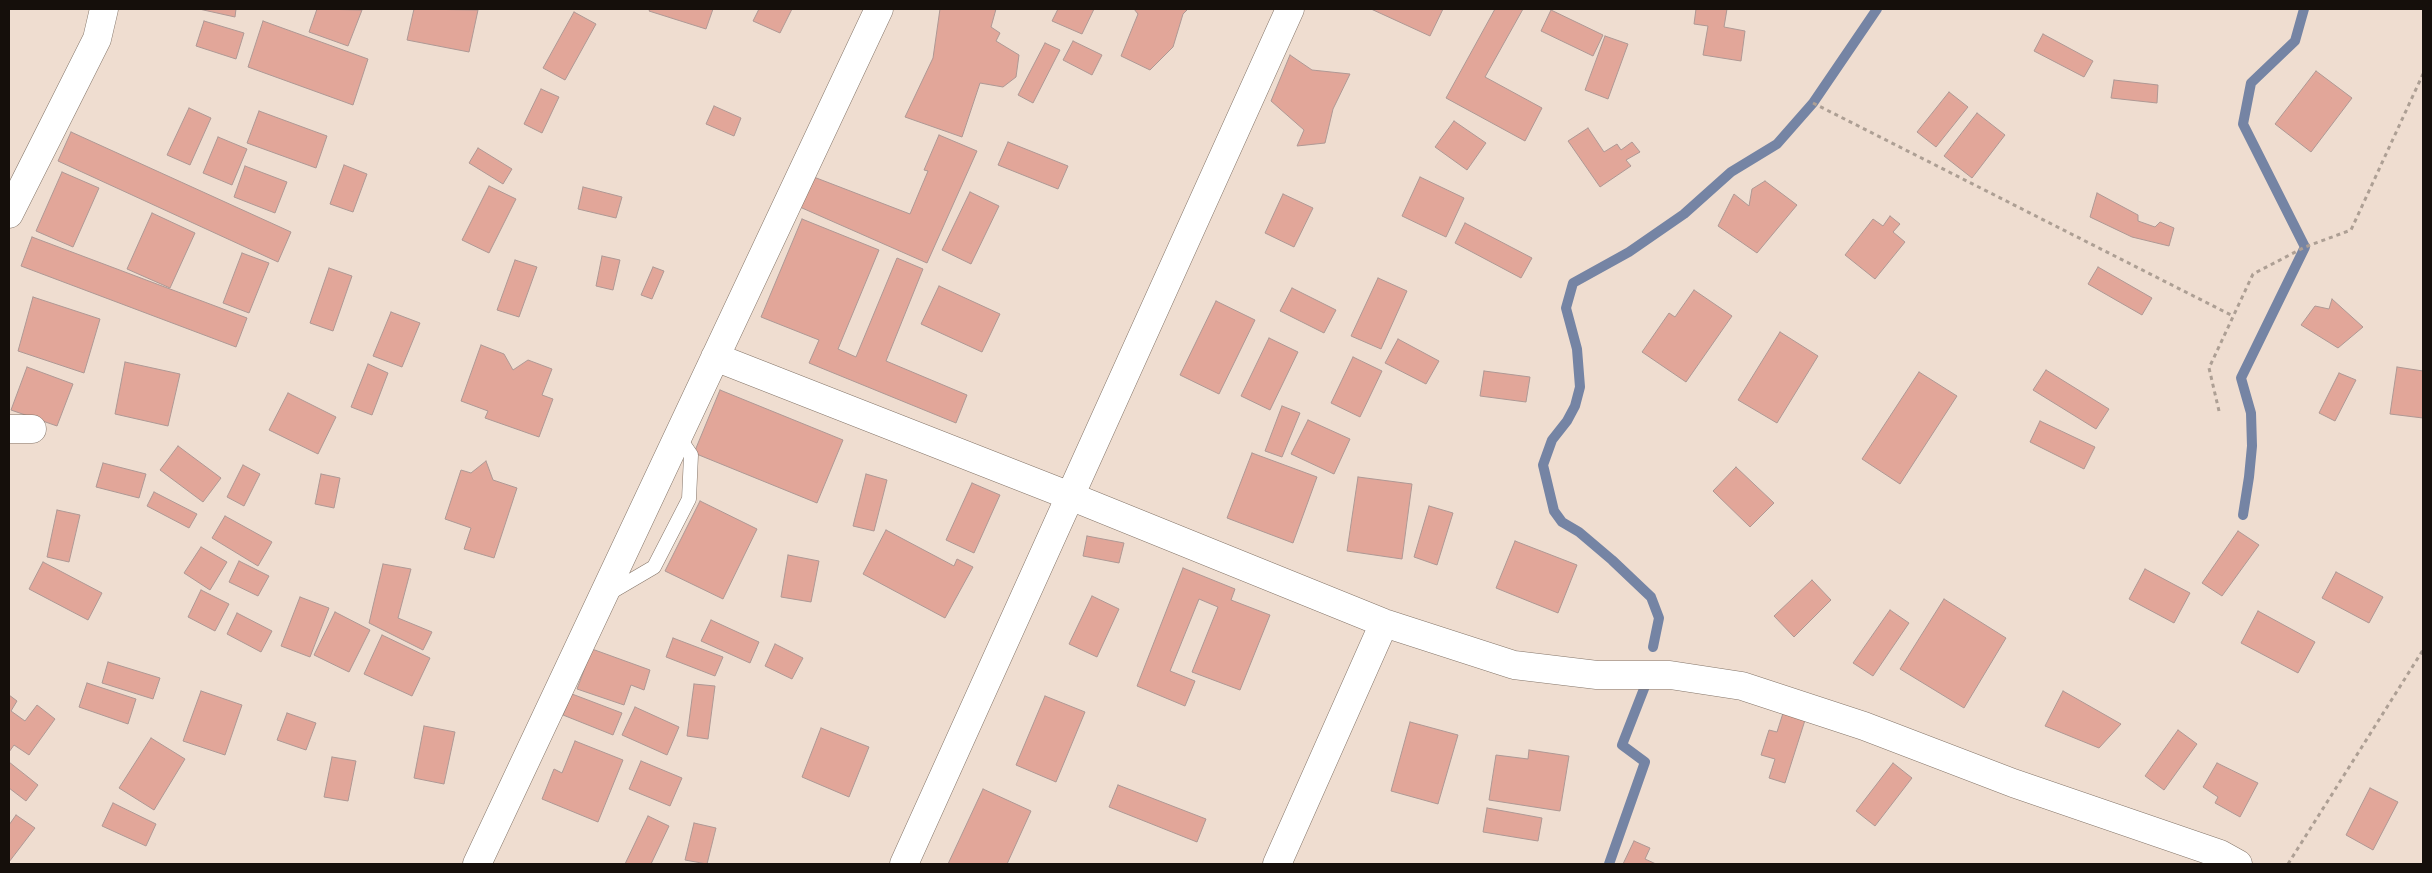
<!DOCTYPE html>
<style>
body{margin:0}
#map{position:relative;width:2432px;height:873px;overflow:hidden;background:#efddd0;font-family:"Open Sans",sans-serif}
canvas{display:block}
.frame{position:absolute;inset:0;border:10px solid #150f0b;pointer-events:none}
</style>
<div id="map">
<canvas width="2432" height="873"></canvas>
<div class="frame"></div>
</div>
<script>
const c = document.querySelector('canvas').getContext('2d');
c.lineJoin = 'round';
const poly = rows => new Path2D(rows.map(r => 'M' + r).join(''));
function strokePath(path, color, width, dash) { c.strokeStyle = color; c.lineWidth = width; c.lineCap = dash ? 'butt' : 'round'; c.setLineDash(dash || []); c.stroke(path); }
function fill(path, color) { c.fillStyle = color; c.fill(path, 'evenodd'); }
strokePath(poly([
 [2243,515,2249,477,2252,446,2251,413,2241,378,2305,247,2243,124,2251,83,2295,41,2304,9],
 [1653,647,1659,618,1651,597,1612,560,1579,532,1562,522,1554,511,1543,465,1552,440,1567,421,1575,406,1580,387,1577,349,1566,308,1573,283,1629,252,1684,214,1731,172,1777,144,1813,103,1877,9],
 [1609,864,1645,762,1622,745,1647,681]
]), '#7584a4', 10);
const building = poly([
 [199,9,236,9,235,17,199,9],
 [317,9,362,10,348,46,309,32,317,9],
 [414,9,478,10,469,52,407,40,414,9],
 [650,9,713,9,706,29,649,11,650,9],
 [759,9,792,9,780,33,753,21,759,9],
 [940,9,996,9,991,27,1000,33,996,41,1019,55,1016,77,1003,87,980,83,962,137,905,117,933,58,940,9],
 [1058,9,1094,9,1082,34,1052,21,1058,9],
 [1134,9,1188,9,1183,14,1173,47,1150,70,1121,56,1138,14,1134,9],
 [1371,9,1443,9,1430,36,1371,9],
 [1495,9,1523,9,1485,77,1542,108,1525,141,1446,98,1495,9],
 [1696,9,1727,9,1724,27,1745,31,1741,61,1703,55,1708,26,1694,24,1696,9],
 [1551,10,1603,35,1593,56,1541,31,1551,10],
 [574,12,596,24,565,80,543,68,574,12],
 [204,21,244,33,236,59,196,46,204,21],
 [263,21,368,59,353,105,248,67,263,21],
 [2043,34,2093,61,2084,77,2034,51,2043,34],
 [1605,36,1628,44,1608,99,1585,90,1605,36],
 [1073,41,1102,55,1092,75,1063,60,1073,41],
 [1045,43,1060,50,1033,103,1018,95,1045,43],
 [1290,55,1312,70,1350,74,1333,109,1325,143,1297,146,1304,130,1271,101,1290,55],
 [2316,71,2352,98,2311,152,2275,124,2316,71],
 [2114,80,2158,85,2157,103,2111,98,2114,80],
 [541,89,559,97,542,133,524,124,541,89],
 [1949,92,1968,107,1936,147,1917,132,1949,92],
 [714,106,741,118,734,136,706,124,714,106],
 [189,108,211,118,190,165,167,155,189,108],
 [259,111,327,136,316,168,247,143,259,111],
 [1977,113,2005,135,1972,178,1944,156,1977,113],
 [1454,121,1486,143,1467,170,1435,147,1454,121],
 [1588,128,1604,152,1617,144,1621,150,1632,142,1640,152,1626,160,1631,166,1600,187,1568,141,1588,128],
 [71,132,291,232,278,262,58,161,71,132],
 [939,135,977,151,927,263,793,204,806,174,910,214,928,171,924,170,939,135],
 [218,137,247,149,232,185,203,173,218,137],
 [1008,142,1068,166,1058,189,998,165,1008,142],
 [478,148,512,169,503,184,469,163,478,148],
 [344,165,367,174,353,212,330,204,344,165],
 [245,166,287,182,275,213,234,197,245,166],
 [62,172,99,188,73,247,36,231,62,172],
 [1420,177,1464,198,1446,237,1402,216,1420,177],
 [1765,181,1797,205,1757,253,1718,226,1734,194,1749,206,1752,189,1765,181],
 [489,186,516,199,489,253,462,240,489,186],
 [583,187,622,197,616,218,578,209,583,187],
 [970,192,999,206,971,264,942,250,970,192],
 [2097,193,2138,215,2138,221,2155,227,2160,222,2174,228,2169,246,2132,237,2090,217,2097,193],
 [1283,194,1313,208,1294,247,1265,233,1283,194],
 [152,213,195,233,170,288,127,269,152,213],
 [1890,216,1900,224,1893,232,1905,242,1875,279,1845,255,1873,219,1883,226,1890,216],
 [802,219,879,250,838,349,856,357,897,258,923,269,886,361,967,395,956,423,809,363,819,340,761,317,802,219],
 [1465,223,1532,258,1521,278,1455,243,1465,223],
 [32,237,247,318,236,347,21,266,32,237],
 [242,253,269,263,249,313,223,303,242,253],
 [602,256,620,260,613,290,596,286,602,256],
 [515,260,537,267,519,317,497,310,515,260],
 [653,267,664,271,652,299,641,295,653,267],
 [2098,267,2152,298,2142,315,2088,284,2098,267],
 [329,268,352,276,333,331,310,323,329,268],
 [1378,278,1407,291,1381,349,1351,336,1378,278],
 [939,286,1000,314,982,352,921,324,939,286],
 [1292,288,1336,310,1324,333,1280,311,1292,288],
 [1694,290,1732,316,1686,382,1642,352,1669,313,1675,317,1694,290],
 [33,297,100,319,84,373,18,351,33,297],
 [2332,299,2363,327,2338,348,2301,325,2315,306,2329,309,2332,299],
 [1216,301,1255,320,1219,394,1180,375,1216,301],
 [391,312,420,323,402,367,373,356,391,312],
 [1780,332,1818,356,1777,423,1738,400,1780,332],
 [1269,338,1298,352,1270,410,1241,396,1269,338],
 [1398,339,1439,361,1426,384,1385,363,1398,339],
 [481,345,504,354,513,370,528,360,552,369,542,395,553,399,539,437,485,418,488,411,461,401,481,345],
 [1353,357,1382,371,1360,417,1331,403,1353,357],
 [125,362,180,374,168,426,115,414,125,362],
 [368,364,388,373,372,415,351,407,368,364],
 [27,367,73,384,57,426,11,410,27,367],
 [2397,367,2423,371,2423,418,2390,414,2397,367],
 [2046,370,2109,409,2096,429,2033,390,2046,370],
 [1484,371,1530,377,1526,402,1480,396,1484,371],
 [1919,372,1957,396,1900,484,1862,459,1919,372],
 [2339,373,2356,380,2335,421,2319,413,2339,373],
 [720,390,843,440,817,503,694,453,720,390],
 [288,393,336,417,318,454,269,430,288,393],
 [1282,406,1300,413,1282,457,1265,451,1282,406],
 [1308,420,1350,439,1334,474,1291,454,1308,420],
 [2040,421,2095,447,2084,469,2030,442,2040,421],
 [178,446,221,478,203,502,160,470,178,446],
 [1252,453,1317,477,1293,543,1227,518,1252,453],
 [486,461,493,480,517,488,494,558,464,549,471,528,445,519,461,470,471,473,486,461],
 [103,463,146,474,139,498,96,487,103,463],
 [243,465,260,474,244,506,227,497,243,465],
 [1736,467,1774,503,1750,527,1713,491,1736,467],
 [321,474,340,478,334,508,315,504,321,474],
 [866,474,887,480,874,531,853,526,866,474],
 [1358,477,1412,484,1402,559,1347,551,1358,477],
 [972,483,1000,495,974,553,946,540,972,483],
 [154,492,197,514,189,528,147,506,154,492],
 [700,501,757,529,723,599,665,571,700,501],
 [1429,506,1453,513,1437,565,1414,557,1429,506],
 [57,510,80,515,69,562,47,557,57,510],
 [225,516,272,542,258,566,212,538,225,516],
 [886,530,954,566,957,559,973,567,945,618,863,574,886,530],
 [2238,531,2259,545,2222,596,2202,583,2238,531],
 [1087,536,1124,543,1119,563,1083,556,1087,536],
 [1515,541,1577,565,1558,613,1496,588,1515,541],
 [201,547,227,562,210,590,184,573,201,547],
 [788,555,819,561,811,602,781,597,788,555],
 [239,561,269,576,258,596,229,582,239,561],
 [43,562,102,593,88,620,29,589,43,562],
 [383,564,411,569,398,618,432,632,423,650,369,623,383,564],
 [1183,568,1235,589,1231,600,1270,615,1240,690,1192,672,1218,607,1199,599,1170,671,1195,681,1185,706,1137,686,1183,568],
 [2145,569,2190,593,2174,623,2129,599,2145,569],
 [2336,572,2383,597,2369,623,2322,598,2336,572],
 [1812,580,1831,600,1794,637,1774,616,1812,580],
 [201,590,229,604,215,631,188,617,201,590],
 [1092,596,1119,609,1097,657,1069,644,1092,596],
 [300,597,329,608,310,657,281,646,300,597],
 [1944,599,2006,638,1964,708,1900,669,1944,599],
 [1890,610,1909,623,1873,676,1853,663,1890,610],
 [2258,611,2315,642,2298,673,2241,643,2258,611],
 [335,612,370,630,349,672,314,655,335,612],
 [237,613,272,631,261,652,227,634,237,613],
 [711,620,759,642,750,663,701,641,711,620],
 [382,635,430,658,412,696,364,674,382,635],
 [673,638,723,657,715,676,666,657,673,638],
 [775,644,803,658,792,679,765,666,775,644],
 [592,649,650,670,644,690,631,685,624,705,577,689,592,649],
 [108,662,160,678,153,699,102,683,108,662],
 [87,683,136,699,128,724,79,707,87,683],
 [694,684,715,686,708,739,687,736,694,684],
 [201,691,242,705,225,755,183,741,201,691],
 [2063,691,2121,724,2099,748,2045,726,2063,691],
 [572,694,622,713,613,735,563,715,572,694],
 [9,695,17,701,11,711,25,721,37,705,55,719,29,755,14,745,9,752,9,695],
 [1045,696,1085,712,1056,782,1016,765,1045,696],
 [635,707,679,727,667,755,622,735,635,707],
 [1784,710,1806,717,1785,783,1769,778,1775,759,1761,755,1769,730,1777,732,1784,710],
 [287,713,316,723,306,750,277,740,287,713],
 [1410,722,1458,735,1438,804,1391,791,1410,722],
 [424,726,455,732,444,784,414,778,424,726],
 [821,728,869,747,849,797,802,777,821,728],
 [2178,730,2197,744,2164,790,2145,776,2178,730],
 [151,738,185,759,154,810,119,788,151,738],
 [575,741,623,760,598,822,542,799,554,769,562,773,575,741],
 [1529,750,1569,756,1560,811,1489,800,1496,755,1528,759,1529,750],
 [332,757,356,761,348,801,324,797,332,757],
 [641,761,682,778,670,806,629,789,641,761],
 [9,762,38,785,26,801,9,788,9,762],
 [1893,763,1912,778,1875,826,1856,811,1893,763],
 [2217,763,2258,783,2240,817,2215,803,2218,797,2203,787,2217,763],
 [1118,785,1206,819,1197,842,1109,807,1118,785],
 [2370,788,2398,802,2373,850,2346,835,2370,788],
 [983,789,1031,811,1007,864,948,864,983,789],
 [113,803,156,824,146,846,102,826,113,803],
 [1487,808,1542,818,1538,841,1483,832,1487,808],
 [16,815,35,828,9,862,9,825,16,815],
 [648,816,669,826,651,864,625,864,648,816],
 [694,823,716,828,707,864,685,860,694,823],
 [1634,841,1650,848,1645,859,1656,864,1623,864,1634,841]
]);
fill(building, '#e2a699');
strokePath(building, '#ae9894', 1);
const service = poly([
 [608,594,654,567,689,499,691,455,678,436]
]);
const minor = poly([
 [9,214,97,39,104,9],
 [715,357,1070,496,1384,623,1514,665,1597,675,1670,675,1742,686,1864,726,2013,783,2220,854,2238,864],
 [9,429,32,429],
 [477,864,879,9],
 [904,864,1290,9],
 [1277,864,1384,623]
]);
strokePath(service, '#847569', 15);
strokePath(minor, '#847569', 29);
strokePath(poly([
 [1813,103,2233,316],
 [2219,411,2209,368,2253,274,2305,247,2351,230,2423,74],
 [2288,864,2423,650]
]), '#ad9f94', 3, [4, 4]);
strokePath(service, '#fff', 14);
strokePath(minor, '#fff', 28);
</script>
